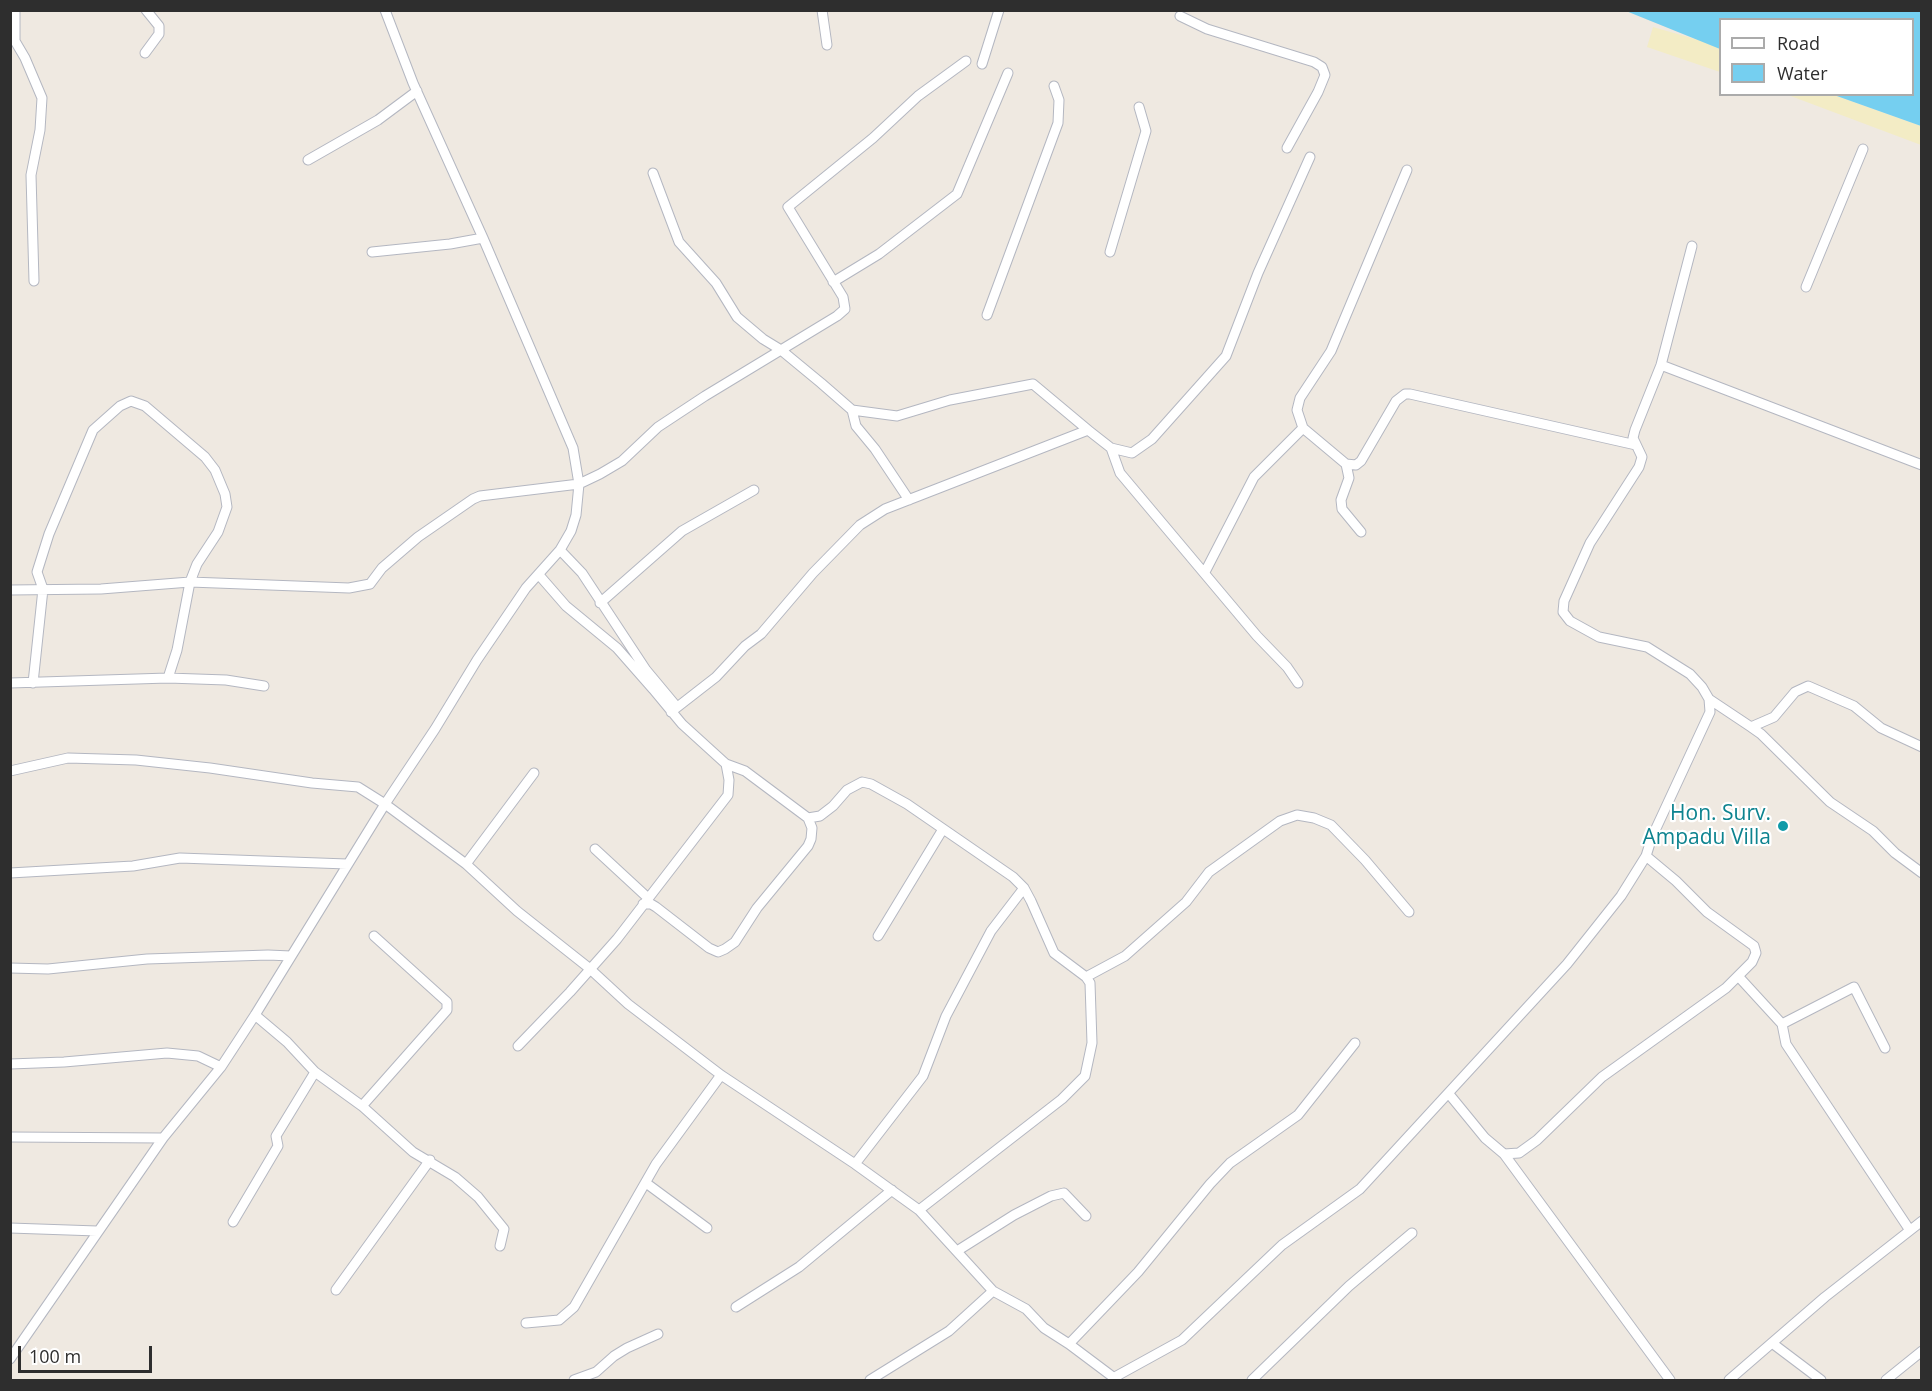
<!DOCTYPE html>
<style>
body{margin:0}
#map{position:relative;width:1932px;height:1391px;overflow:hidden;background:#efe9e1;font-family:"Open Sans",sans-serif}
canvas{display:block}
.frame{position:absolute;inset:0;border:12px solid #2e2e2e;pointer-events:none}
.legend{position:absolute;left:1719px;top:18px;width:195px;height:78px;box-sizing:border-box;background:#fff;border:2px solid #ababab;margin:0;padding:8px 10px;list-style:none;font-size:18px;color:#2e2e2e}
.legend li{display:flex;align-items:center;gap:12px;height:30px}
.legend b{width:30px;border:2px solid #ababab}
.scale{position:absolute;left:18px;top:1346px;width:134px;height:27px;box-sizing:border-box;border:3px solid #2e2e2e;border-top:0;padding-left:8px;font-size:18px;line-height:21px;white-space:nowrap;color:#2e2e2e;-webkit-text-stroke:4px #fff;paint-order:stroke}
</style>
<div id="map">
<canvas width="1932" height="1391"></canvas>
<div class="frame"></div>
<ul class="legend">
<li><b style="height:8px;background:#fff"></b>Road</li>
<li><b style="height:16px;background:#75cff0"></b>Water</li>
</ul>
<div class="scale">100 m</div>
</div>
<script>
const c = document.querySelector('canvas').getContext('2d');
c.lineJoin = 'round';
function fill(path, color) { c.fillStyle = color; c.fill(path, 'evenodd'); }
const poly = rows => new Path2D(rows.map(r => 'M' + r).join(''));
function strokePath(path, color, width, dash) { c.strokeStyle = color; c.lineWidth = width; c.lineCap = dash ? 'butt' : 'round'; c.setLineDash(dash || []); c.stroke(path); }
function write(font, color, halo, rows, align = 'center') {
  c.font = font + ' "Open Sans",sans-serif'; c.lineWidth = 4.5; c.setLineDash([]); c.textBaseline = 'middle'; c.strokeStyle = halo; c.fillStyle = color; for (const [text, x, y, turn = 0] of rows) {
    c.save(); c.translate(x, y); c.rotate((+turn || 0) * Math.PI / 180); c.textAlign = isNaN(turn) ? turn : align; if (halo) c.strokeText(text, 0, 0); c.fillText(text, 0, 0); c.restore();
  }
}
fill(poly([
 [1653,27,1702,41,1720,49,1720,72,1647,47],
 [1788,95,1834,95,1921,126,1921,145]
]), '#f3ecc5');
fill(poly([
 [1626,11,1921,11,1921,126,1834,95,1912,94,1912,20,1720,20,1720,49]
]), '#75cff0');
const minor = poly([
 [15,10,15,41,25,58,42,98,40,130,31,175,34,281],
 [822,10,827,45],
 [1180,16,1207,29,1314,62,1322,67,1325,75,1318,92,1287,148],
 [145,53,159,34,159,26,146,10],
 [982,64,999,10],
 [308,160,378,120,417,91],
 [1407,170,1331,351,1300,398,1297,410,1303,428,1346,464,1356,465,1361,461,1396,401,1405,394,1410,394,1636,445],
 [653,173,679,242,716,283,737,317,763,339,781,350,821,383,852,410,856,426,875,449,909,500],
 [372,252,450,244,483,238],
 [1110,252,1146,131,1139,107],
 [833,282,879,254,957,194,1008,73],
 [1806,287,1863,149],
 [987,315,1058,123,1059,100,1054,86],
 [1661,365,1922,465],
 [852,410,897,416,950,400,1033,384,1088,430],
 [1111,448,1132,453,1152,439,1226,356,1258,273,1310,157],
 [1346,464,1349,478,1341,500,1342,509,1361,532],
 [560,550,582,573,646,670,676,706],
 [1205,572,1254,477,1303,428],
 [539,575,566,606,617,648,653,689,682,724,726,764,745,771,808,818,820,816,833,806,847,790,862,782,871,784,907,804,1013,877,1024,888,1031,901,1054,953,1086,977,1090,983,1092,1043,1085,1076,1062,1099,919,1210],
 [10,590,101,589,190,582,349,588,370,584,382,568,418,537,473,499,480,496,579,484,600,474,622,461,658,427,705,396,837,316,845,309,843,297,788,207,873,138,918,96,966,61],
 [600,603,682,531,754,490],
 [10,683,168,678,226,680,264,686],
 [33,683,43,589,37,572,49,534,93,430,120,406,131,401,145,406,205,457,215,470,225,494,227,507,218,532,197,564,190,582,177,650,168,678],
 [1709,699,1751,727,1774,717,1795,692,1808,686,1854,706,1881,728,1922,747],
 [671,712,716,677,745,646,761,634,813,573,860,525,885,509,1088,430,1111,448,1120,473,1257,636,1287,667,1298,683],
 [1751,727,1761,734,1830,802,1873,831,1895,853,1922,873],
 [10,771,68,758,136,760,210,768,312,783,358,787,385,804,466,864,517,911,589,968,628,1004,721,1075,855,1164,919,1210,993,1291,1026,1309,1044,1328,1069,1344,1117,1380],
 [595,849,648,898],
 [466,864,534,773],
 [10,873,133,866,180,858,347,864],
 [643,904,651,904,656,907,709,948,718,952,725,949,735,942,757,908,808,846,811,839,812,828,808,818],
 [878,936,943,829],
 [10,968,48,969,147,959,268,955,291,956],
 [1738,976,1782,1024,1786,1044,1909,1229],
 [1086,977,1125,956,1186,902,1209,872,1280,821,1297,815,1314,818,1331,825,1365,860,1409,912],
 [255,1015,287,1042,315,1072,362,1106,413,1152,455,1177,478,1197,504,1229,500,1246],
 [1782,1024,1854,987,1885,1048],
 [518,1046,570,992,617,939,728,795,729,780,726,764],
 [10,1064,64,1062,167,1053,198,1056,221,1067],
 [1449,1094,1485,1138,1504,1154,1670,1380],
 [362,1106,447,1010,447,1002,374,936],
 [10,1137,163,1138],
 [1504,1154,1519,1153,1537,1140,1602,1077,1726,988,1752,962,1756,953,1754,946,1707,912,1676,881,1646,856],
 [855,1164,923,1076,946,1016,991,931,1024,888],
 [646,1183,707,1228],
 [233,1222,278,1146,276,1136,315,1072],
 [10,1228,97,1231],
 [957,1251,1014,1215,1051,1196,1064,1193,1086,1216],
 [336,1290,430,1160],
 [736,1307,799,1267,892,1190],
 [526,1323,559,1320,574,1307,656,1164,721,1075],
 [1772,1343,1821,1380],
 [1069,1344,1138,1272,1210,1184,1230,1163,1298,1115,1355,1043],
 [10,1359,163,1138,221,1067,255,1015,385,804,435,729,477,660,526,588,560,550,571,531,576,515,579,484,573,448,483,238,413,83,385,10],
 [1113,1378,1182,1340,1282,1245,1360,1189,1567,964,1621,896,1646,856,1652,837,1710,712,1709,699,1702,687,1690,674,1647,647,1599,637,1570,621,1563,612,1564,601,1590,543,1639,467,1642,457,1633,438,1635,430,1661,365,1692,246],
 [574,1380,596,1372,614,1356,627,1348,658,1334],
 [870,1380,949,1331,993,1291],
 [1252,1380,1349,1286,1412,1233],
 [1729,1380,1825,1297,1922,1221],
 [1886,1380,1922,1351]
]);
strokePath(minor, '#b4b7c1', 11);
strokePath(minor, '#fff', 9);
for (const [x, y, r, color] of [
 [1783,826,6,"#0f9aa8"]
]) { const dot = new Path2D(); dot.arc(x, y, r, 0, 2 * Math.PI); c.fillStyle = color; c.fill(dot); strokePath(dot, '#fff', 2); }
write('21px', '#0d838f', '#fff', [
 ["Hon. Surv.",1771,814],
 ["Ampadu Villa",1771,838]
], 'right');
</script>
